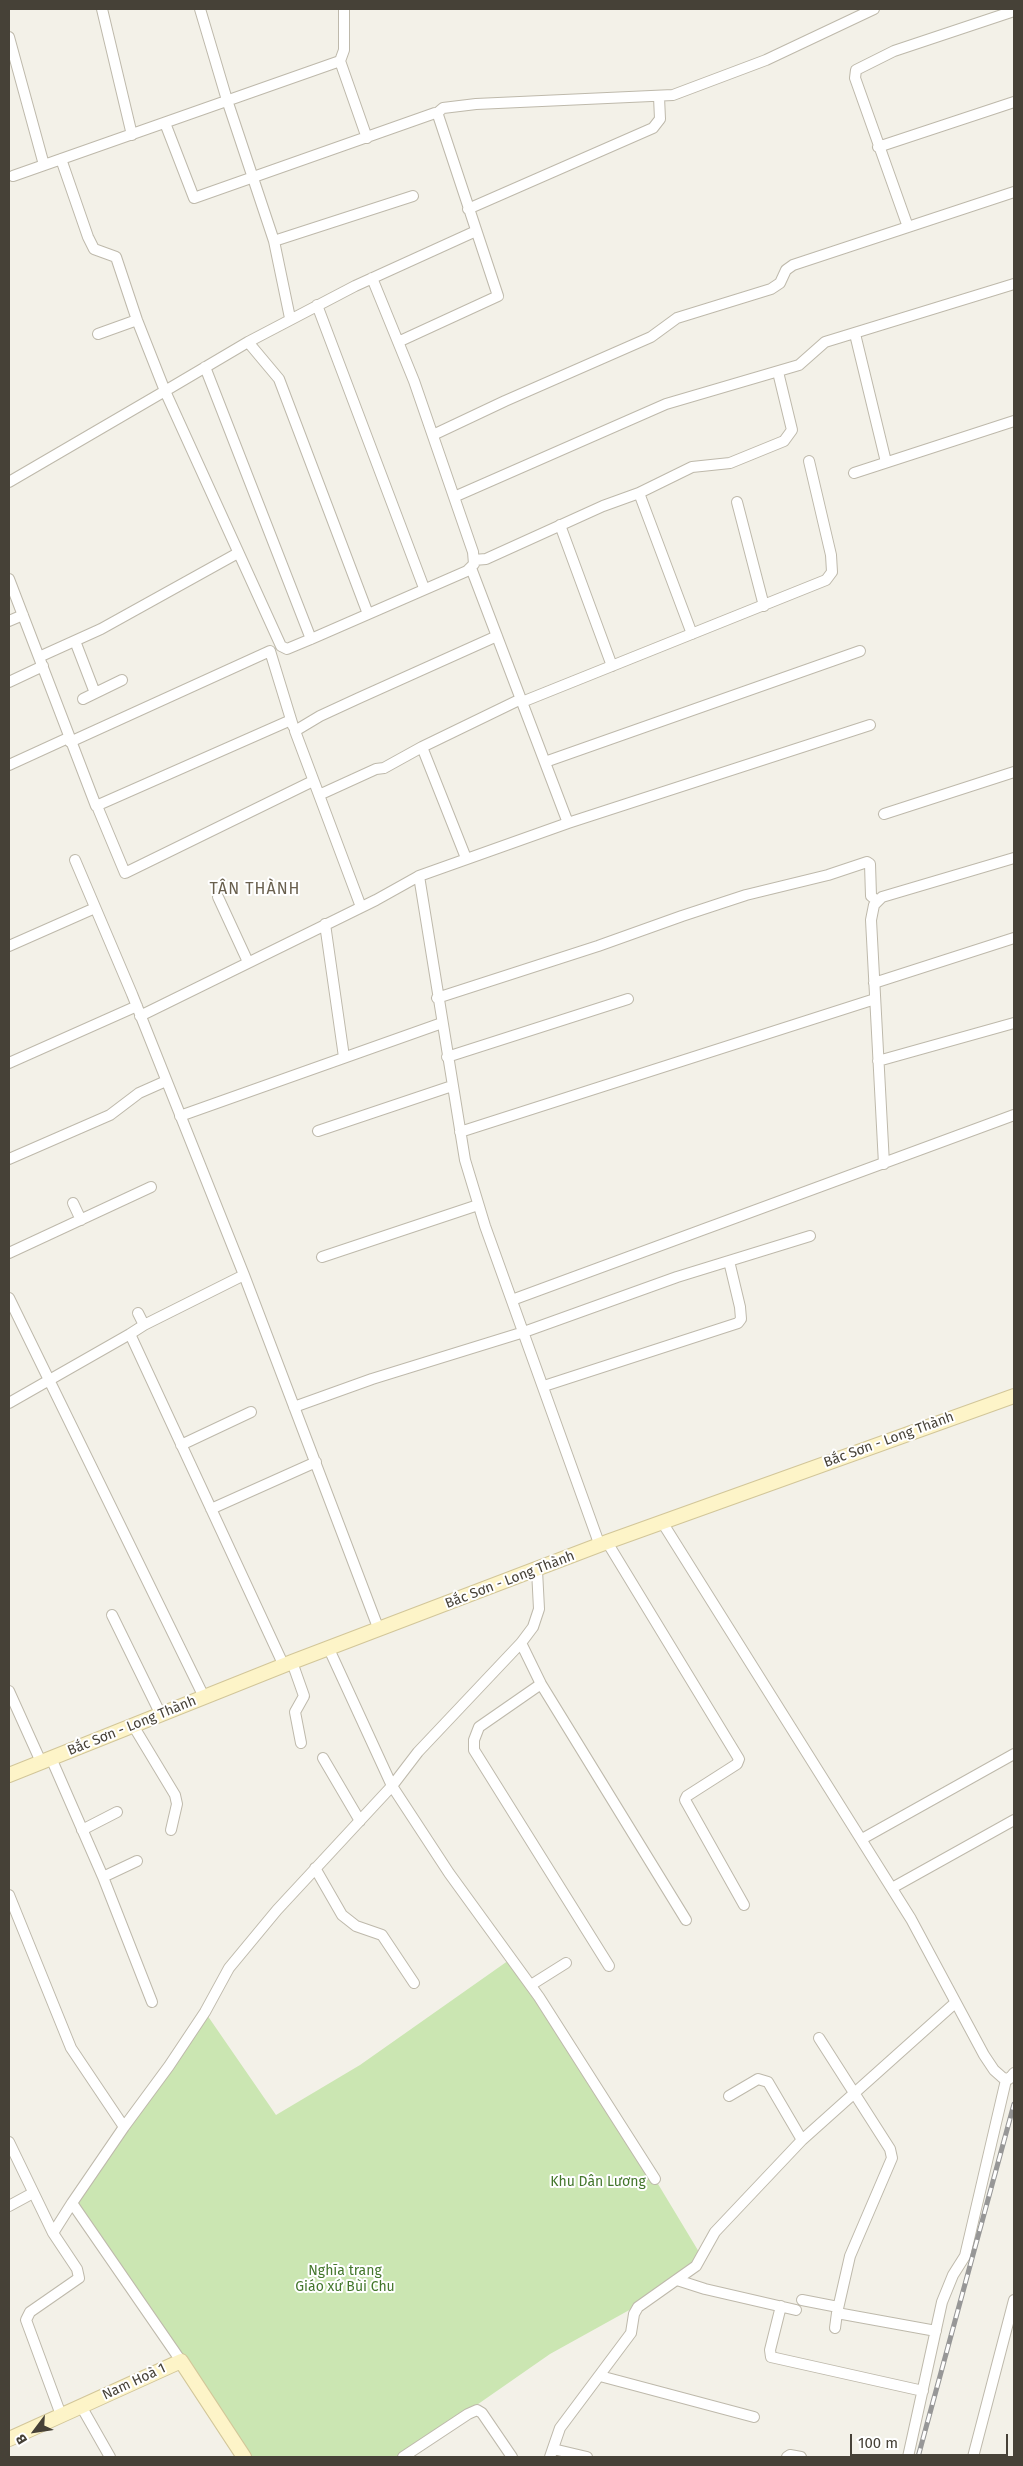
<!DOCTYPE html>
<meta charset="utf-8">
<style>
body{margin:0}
#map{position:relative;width:1023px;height:2466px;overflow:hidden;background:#f3f1e8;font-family:"Fira Sans",sans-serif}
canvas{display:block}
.frame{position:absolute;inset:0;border:10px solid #464137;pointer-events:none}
.north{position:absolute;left:10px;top:2406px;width:50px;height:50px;-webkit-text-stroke:4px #fff;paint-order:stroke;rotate:239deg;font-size:14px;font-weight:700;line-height:20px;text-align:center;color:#464137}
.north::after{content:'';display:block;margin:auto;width:18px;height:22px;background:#464137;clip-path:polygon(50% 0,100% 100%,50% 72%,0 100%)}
.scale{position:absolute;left:850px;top:2434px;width:158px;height:22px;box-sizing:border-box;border:2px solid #464137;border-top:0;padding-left:6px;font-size:15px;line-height:18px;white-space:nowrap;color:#464137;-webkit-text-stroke:4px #fff;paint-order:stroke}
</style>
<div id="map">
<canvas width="1023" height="2466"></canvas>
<div class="frame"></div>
<div class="north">B</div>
<div class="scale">100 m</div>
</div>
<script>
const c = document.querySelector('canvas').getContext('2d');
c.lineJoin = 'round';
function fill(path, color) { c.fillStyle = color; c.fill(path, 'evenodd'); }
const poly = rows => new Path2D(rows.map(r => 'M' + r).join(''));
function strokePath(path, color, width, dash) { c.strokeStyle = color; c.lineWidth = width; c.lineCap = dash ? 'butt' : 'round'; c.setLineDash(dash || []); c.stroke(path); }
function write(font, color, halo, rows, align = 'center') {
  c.font = font + ' "Fira Sans",sans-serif'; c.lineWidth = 4; c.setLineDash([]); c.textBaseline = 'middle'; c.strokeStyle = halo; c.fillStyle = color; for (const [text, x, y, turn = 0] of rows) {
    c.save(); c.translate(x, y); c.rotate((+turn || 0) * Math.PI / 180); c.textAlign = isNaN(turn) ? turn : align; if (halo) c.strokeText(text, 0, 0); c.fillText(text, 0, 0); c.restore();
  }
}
fill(poly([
 [512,1958,655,2179,702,2257,642,2303,550,2354,402,2457,244,2457,72,2203,205,2012,276,2115,360,2065]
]), '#cbe6b2');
const street = poly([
 [102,9,132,135],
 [200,9,227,100,274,241,290,318],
 [9,37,44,165],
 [340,61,367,138],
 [436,114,443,108,476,104,673,95,766,60,874,9],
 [165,123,194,198,435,113,438,115,498,296,398,342],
 [878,147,1014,102],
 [61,159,88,237,94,249,116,257,137,320,165,391,248,342,279,379,368,614],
 [13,176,340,61,344,50,344,9],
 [468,209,653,128,660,119,659,97],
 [908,227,855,78,856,70,894,51,1014,11],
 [274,241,413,196],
 [317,305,424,588],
 [98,334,137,320],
 [855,334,886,462],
 [248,342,355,286,476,231],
 [205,367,311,639,467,571,474,564,473,552,414,381,372,278],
 [433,435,505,401,651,337,677,318,771,289,780,283,786,270,793,265,1014,192],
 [854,473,1014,421],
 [9,482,165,391,281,646,287,649,311,639],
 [639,493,692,634],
 [454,497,666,404,799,365,825,342,1014,284],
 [737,502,764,606],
 [560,525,612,666],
 [474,560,486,559,603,506,639,493,692,467,730,463,784,441,792,430,778,372],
 [471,568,568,823,419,876,465,1160,485,1226,600,1546],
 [9,579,96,806,291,720],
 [9,621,23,615],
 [75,641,95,693],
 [39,657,101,629,238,553],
 [9,682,43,666],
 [83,699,122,680],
 [522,702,826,580,832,572,831,555,809,461],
 [70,742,270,651,293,726],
 [422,747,521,699],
 [545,762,860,651],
 [9,765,68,738],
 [319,795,376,769,384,768,422,747,466,858],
 [97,806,125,873,313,781],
 [884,814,1014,772],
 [568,823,870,725],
 [75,860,132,994,244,1275,379,1630],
 [218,897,248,962],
 [361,907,295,731,320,716,359,698,497,636],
 [325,924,344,1057],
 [9,946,95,908],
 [874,983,1014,938],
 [437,998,598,946,682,916,746,895,828,875,867,862,870,864,871,896,877,901],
 [140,1016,376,900,419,876],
 [447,1057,628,999],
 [878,1061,1014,1023],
 [9,1063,137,1006],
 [180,1116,442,1023],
 [318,1131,452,1086],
 [460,1132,875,999],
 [9,1159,110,1115,139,1093,166,1081],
 [884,1164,871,920,874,905,882,897,1014,858],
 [73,1203,81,1220],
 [9,1253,151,1187],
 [322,1257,478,1205],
 [9,1298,204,1697],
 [512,1300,1014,1115],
 [138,1313,144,1325],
 [130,1334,144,1325,244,1275],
 [544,1386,738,1323,741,1319,740,1307,729,1261],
 [9,1403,130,1334,284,1666],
 [294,1407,372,1379,524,1332,677,1277,810,1236],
 [181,1445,251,1412],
 [211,1509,316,1462],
 [662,1522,911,1919,984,2055,994,2070,1003,2078,1009,2079,1014,2073],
 [607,1542,739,1759,737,1764,687,1796,685,1800,744,1905],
 [112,1615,161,1715],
 [521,1643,541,1684,686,1920],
 [329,1649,392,1786,449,1873,539,1997,655,2179],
 [292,1662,304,1696,295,1712,301,1743],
 [541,1684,479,1727,474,1740,474,1750,609,1966],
 [9,1691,41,1762],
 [134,1727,175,1795,177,1804,171,1830],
 [51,1758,103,1877,152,2002],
 [323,1758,360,1821],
 [82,1830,117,1812],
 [862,1839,1014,1754],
 [315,1868,342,1915,356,1926,382,1935,414,1983],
 [103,1877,137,1861],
 [892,1888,1014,1820],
 [9,1895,71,2048,124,2127],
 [531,1985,566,1963],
 [819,2038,890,2149,892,2158,850,2256,837,2313,936,2331],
 [729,2096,758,2079,768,2082,802,2140],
 [9,2142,53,2233],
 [9,2206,33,2193],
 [677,2280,705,2289,796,2310],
 [802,2300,838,2307],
 [781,2306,770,2350,771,2357,923,2391],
 [835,2328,837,2313],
 [181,2361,72,2203,124,2127,169,2066,205,2012,229,1968,277,1910,392,1786,418,1752,521,1643,533,1627,539,1609,537,1570],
 [600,2376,754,2417],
 [81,2406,110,2457],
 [61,2415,26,2320,30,2312,79,2278,77,2269,53,2233,72,2203],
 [553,2449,587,2457],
 [403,2457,468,2414,477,2410,482,2413,512,2457],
 [550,2457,560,2428,631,2333,634,2314,638,2307,696,2266,715,2232,802,2140,955,2003],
 [787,2457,790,2455,801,2457],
 [908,2457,942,2302,953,2275,965,2256,1006,2080],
 [973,2457,1014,2300]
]);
const secondary = poly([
 [9,1775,292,1662,607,1542,1014,1396],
 [9,2439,181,2361,244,2457]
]);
strokePath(street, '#beb9ab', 12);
strokePath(secondary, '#d2c699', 16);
strokePath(street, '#fff', 10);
strokePath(secondary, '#fdf4c8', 14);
const rail = poly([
 [918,2457,1014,2104]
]);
strokePath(rail, '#979797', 5);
strokePath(rail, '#fff', 3, [9]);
write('14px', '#464137', '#fff', [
 ["Bắc Sơn - Long Thành",889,1440,-20],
 ["Bắc Sơn - Long Thành",510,1580,-21],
 ["Bắc Sơn - Long Thành",132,1726,-22],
 ["Nam Hoà 1",134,2382,-25]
]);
write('14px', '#43762c', '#fff', [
 ["Khu Dân Lương",598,2182],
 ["Nghĩa trang",345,2271],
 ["Giáo xứ Bùi Chu",345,2287]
]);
c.letterSpacing = '1px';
write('16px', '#69604e', '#fff', [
 ["TÂN THÀNH",255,890]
]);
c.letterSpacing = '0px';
</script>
